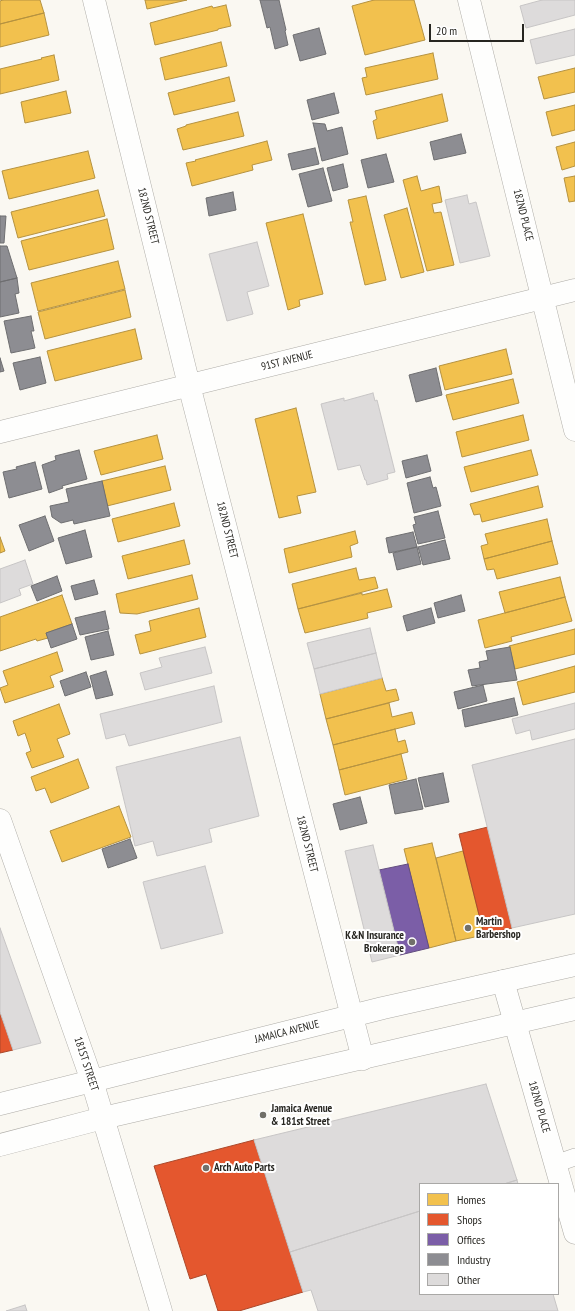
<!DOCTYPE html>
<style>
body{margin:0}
#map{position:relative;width:575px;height:1311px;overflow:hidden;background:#faf8f2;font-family:"PT Sans Narrow",sans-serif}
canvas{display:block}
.legend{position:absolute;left:419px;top:1183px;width:140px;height:112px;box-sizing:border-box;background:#fff;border:1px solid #a9a8a6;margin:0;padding:5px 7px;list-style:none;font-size:12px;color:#272621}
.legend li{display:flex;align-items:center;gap:8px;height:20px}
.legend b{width:20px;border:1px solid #a9a8a6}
.scale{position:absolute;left:429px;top:24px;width:95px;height:18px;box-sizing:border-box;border:2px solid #272621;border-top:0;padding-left:5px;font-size:12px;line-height:14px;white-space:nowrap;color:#272621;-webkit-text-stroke:3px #fff;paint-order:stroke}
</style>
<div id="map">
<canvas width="575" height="1311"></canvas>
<ul class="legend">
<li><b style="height:11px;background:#f2c14e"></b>Homes</li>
<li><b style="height:11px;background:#e4572e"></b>Shops</li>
<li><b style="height:11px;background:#7b5ea7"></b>Offices</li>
<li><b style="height:11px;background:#8d8d92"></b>Industry</li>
<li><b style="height:11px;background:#dddbdb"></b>Other</li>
</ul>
<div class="scale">20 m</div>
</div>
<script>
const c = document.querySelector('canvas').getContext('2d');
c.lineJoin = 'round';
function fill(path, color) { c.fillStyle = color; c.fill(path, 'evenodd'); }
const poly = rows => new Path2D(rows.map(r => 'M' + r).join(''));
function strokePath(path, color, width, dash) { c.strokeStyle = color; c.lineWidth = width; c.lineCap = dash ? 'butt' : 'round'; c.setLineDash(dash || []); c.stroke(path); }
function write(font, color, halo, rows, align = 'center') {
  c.font = font + ' "PT Sans Narrow",sans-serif'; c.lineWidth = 4; c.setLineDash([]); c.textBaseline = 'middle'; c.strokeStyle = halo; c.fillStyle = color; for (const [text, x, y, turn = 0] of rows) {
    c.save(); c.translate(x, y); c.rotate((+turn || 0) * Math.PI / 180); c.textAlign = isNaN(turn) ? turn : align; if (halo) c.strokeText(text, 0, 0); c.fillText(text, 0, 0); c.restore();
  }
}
const homes = poly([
 [3,0,40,0,44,13,0,24,0,1,3,0],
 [145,0,187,0,147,9,145,0],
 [374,0,414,0,425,40,365,55,352,6,374,0],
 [226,5,231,26,218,29,218,30,155,45,150,23,212,6,213,8,226,5],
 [44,13,49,35,0,47,0,24,44,13],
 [221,42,227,66,165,80,160,58,221,42],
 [433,53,438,79,366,95,362,78,367,77,365,68,433,53],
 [54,55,59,80,0,94,0,69,42,59,41,58,54,55],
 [575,68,575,92,544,99,538,77,575,68],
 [229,77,235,101,174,115,168,93,229,77],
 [66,91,71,113,25,123,21,102,66,91],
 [442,94,448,121,377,139,373,121,377,119,375,111,442,94],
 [575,105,575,130,552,136,546,112,575,105],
 [238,112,244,136,183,150,177,129,186,126,186,125,238,112],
 [267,141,272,160,252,165,253,170,192,186,186,163,196,161,195,160,267,141],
 [575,142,575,166,562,170,556,147,575,142],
 [88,151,95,178,9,199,2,171,88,151],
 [417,176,421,191,439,186,442,202,432,204,434,213,441,212,454,265,427,271,403,180,417,176],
 [575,176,575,201,569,202,564,178,575,176],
 [98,190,105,216,18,238,11,212,98,190],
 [366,196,386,280,365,285,350,222,353,222,348,200,366,196],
 [407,208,424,272,401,278,384,215,407,208],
 [303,214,323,294,299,300,300,306,288,310,266,223,303,214],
 [107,219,114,249,29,270,21,241,107,219],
 [118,261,125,289,38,311,31,283,118,261],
 [125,290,131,317,45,339,38,312,125,290],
 [135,329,142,359,55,381,47,351,135,329],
 [506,349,512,374,445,390,439,366,506,349],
 [513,379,519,403,453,420,446,395,513,379],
 [296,408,316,492,297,496,301,513,279,518,255,419,296,408],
 [523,415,529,440,462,457,456,432,523,415],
 [157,435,163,459,101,475,94,451,157,435],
 [531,450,538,475,471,492,464,467,531,450],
 [165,466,171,490,107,506,102,481,165,466],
 [538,486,543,507,482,522,480,514,474,515,470,504,538,486],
 [174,503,180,526,118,542,112,519,174,503],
 [547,519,552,541,484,559,481,546,488,544,485,534,547,519],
 [355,531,358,543,350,546,352,557,289,573,284,549,355,531],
 [0,537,5,551,0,553,0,537],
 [184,540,190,564,128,579,122,556,184,540],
 [552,541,558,564,497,579,494,569,487,570,484,559,552,541],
 [356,568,359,580,375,577,378,588,298,609,292,584,356,568],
 [192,575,198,599,137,614,120,613,116,594,192,575],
 [560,577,565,597,505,613,499,592,560,577],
 [387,589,392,607,367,613,368,618,305,633,298,609,362,593,362,595,387,589],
 [62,595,72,624,46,633,48,638,37,641,36,639,0,651,0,617,62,595],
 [565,597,572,621,511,637,512,641,485,648,478,620,565,597],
 [199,608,206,637,140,654,135,635,151,631,149,621,199,608],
 [575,629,575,654,515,669,509,646,575,629],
 [57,652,63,671,50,676,54,687,5,703,0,688,8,685,3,671,57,652],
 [575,666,575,692,523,705,517,682,575,666],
 [382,678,386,691,396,689,399,700,326,719,320,694,382,678],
 [389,703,392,717,412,712,415,724,333,745,326,719,389,703],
 [59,704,70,734,57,739,64,757,32,768,26,753,31,751,25,733,18,736,13,721,59,704],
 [395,729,398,742,405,740,408,752,339,770,333,745,395,729],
 [401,754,407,779,345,795,339,770,401,754],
 [78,759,89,788,51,803,45,788,36,791,31,777,78,759],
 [119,806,131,837,62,862,50,831,119,806],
 [432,843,456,941,429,948,404,849,432,843],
 [463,851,484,935,456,941,436,858,463,851]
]);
fill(homes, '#f2c14e');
strokePath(homes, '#b59240', 1);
const shops = poly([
 [488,827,512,928,484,935,459,834,488,827],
 [0,1012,13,1050,0,1053,0,1012],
 [254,1140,303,1292,239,1311,218,1311,206,1274,190,1279,154,1166,254,1140]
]);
fill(shops, '#e4572e');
strokePath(shops, '#ab482a', 1);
const offices = poly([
 [408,864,429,948,400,955,379,870,408,864]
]);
fill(offices, '#7b5ea7');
strokePath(offices, '#624d7f', 1);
const industry = poly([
 [260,0,279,0,286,30,285,31,288,45,275,49,270,27,267,28,260,0],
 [319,28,326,54,300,61,293,35,319,28],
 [334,93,339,113,312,120,307,100,334,93],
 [313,123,325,124,327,131,342,127,348,154,322,161,313,123],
 [461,134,466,153,434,160,430,142,461,134],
 [315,148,319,164,292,170,288,154,315,148],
 [386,154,394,182,368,188,361,160,386,154],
 [343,164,348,187,333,191,327,168,343,164],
 [323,168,332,201,308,207,299,174,323,168],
 [233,192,236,210,209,216,206,198,233,192],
 [0,216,6,216,4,243,0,243,0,216],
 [0,246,7,246,17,278,0,282,0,246],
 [17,278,19,293,15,294,19,313,0,317,0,282,17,278],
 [31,316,34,331,31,331,35,348,11,353,4,321,31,316],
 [40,357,46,383,20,390,13,363,40,357],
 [0,358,4,371,0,372,0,358],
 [436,368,442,395,416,402,409,375,436,368],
 [79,450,87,479,62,486,63,488,49,493,42,465,56,460,55,456,79,450],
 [427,455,431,471,406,478,402,461,427,455],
 [35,462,42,489,9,498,3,472,17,469,16,467,35,462],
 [430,477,433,488,436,487,441,506,414,513,407,483,430,477],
 [102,481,110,516,74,524,73,520,61,523,52,517,50,506,69,502,66,489,102,481],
 [438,511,445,538,418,544,413,525,416,524,414,517,438,511],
 [45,516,54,541,29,551,19,525,45,516],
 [85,530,92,557,66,564,58,538,85,530],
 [413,532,417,547,389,553,386,538,413,532],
 [445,540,450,559,423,565,418,547,445,540],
 [417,547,421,564,397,570,393,553,417,547],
 [57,576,62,591,37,601,31,586,57,576],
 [94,580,98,594,75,600,71,586,94,580],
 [461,595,465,611,438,618,434,603,461,595],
 [431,608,435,623,407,631,403,616,431,608],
 [105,611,109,629,80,635,75,618,105,611],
 [72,624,77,639,51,648,46,633,72,624],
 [108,631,114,655,91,660,85,637,108,631],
 [510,647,517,680,472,686,468,670,480,668,479,662,488,660,486,651,510,647],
 [106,671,113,695,96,699,90,676,106,671],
 [86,672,91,687,65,696,60,681,86,672],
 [483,685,487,701,458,709,454,692,483,685],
 [514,698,518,715,465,727,462,710,514,698],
 [443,773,449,802,425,807,418,778,443,773],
 [416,779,423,809,395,814,389,785,416,779],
 [360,797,367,823,340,830,333,804,360,797],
 [130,839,137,858,108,868,102,849,130,839]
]);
fill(industry, '#8d8d92');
strokePath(industry, '#6e6e70', 1);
const building = poly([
 [542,0,575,0,575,15,526,28,520,6,542,0],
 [575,29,575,55,536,64,530,40,575,29],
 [467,195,469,204,476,202,490,256,460,263,445,200,467,195],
 [257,242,269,286,247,292,253,314,227,321,209,254,257,242],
 [373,393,375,401,377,400,395,472,387,474,388,479,367,485,366,480,365,480,360,465,338,470,321,404,344,398,344,401,373,393],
 [25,560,33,584,19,589,21,595,0,603,0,569,25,560],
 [370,628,376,653,314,669,307,643,370,628],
 [205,647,212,673,145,690,140,673,162,667,159,658,205,647],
 [376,653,382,678,320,694,314,669,376,653],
 [214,686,222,722,129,746,125,734,106,739,100,714,214,686],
 [575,703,575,729,532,740,530,730,516,734,512,719,575,703],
 [240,737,259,816,209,829,212,842,157,856,153,841,135,846,116,767,240,737],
 [575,739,575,914,512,928,472,765,575,739],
 [373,845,400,955,372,962,345,851,373,845],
 [205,866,223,933,161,949,143,882,205,866],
 [0,928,41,1043,13,1050,0,1012,0,928],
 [486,1084,517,1180,504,1184,420,1184,420,1211,290,1252,254,1140,486,1084],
 [517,1180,518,1184,504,1184,517,1180],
 [420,1211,420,1294,553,1294,558,1311,318,1311,311,1290,303,1292,290,1252,420,1211],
 [25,1305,27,1311,6,1311,25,1305]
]);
fill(building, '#dddbdb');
strokePath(building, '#c7c5c5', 1);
const service = poly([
 [555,1164,575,1157]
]);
const minor = poly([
 [94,0,189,385,363,1059],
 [469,0,575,430],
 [0,432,575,290],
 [0,820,92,1081,161,1311],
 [503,981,575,1233]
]);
const primary = poly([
 [0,1104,383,1008,575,965],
 [0,1145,103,1118,575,1009]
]);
strokePath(service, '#aeaca7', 18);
strokePath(minor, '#aeaca7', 23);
strokePath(primary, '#aeaca7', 23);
strokePath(service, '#fefefd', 17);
strokePath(minor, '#fefefd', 22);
strokePath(primary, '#fefefd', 22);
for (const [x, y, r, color] of [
 [468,928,4,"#71706a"],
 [412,942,4,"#71706a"],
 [263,1115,4,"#71706a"],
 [206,1168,4,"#71706a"]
]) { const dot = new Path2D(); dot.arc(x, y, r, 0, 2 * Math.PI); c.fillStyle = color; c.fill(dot); strokePath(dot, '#fff', 1.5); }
write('11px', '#272621', '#fff', [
 ["182ND PLACE",523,215,76],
 ["182ND STREET",148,216,76],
 ["91ST AVENUE",287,361,-14],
 ["182ND STREET",227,530,76],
 ["182ND STREET",307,844,76],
 ["JAMAICA AVENUE",287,1032,-14],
 ["181ST STREET",86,1064,72],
 ["182ND PLACE",539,1107,74]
]);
write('bold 11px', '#272621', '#fff', [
 ["Martin",476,922],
 ["Barbershop",476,935],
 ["K&N Insurance",404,936,"right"],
 ["Brokerage",404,949,"right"],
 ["Jamaica Avenue",271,1109],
 ["& 181st Street",271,1122],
 ["Arch Auto Parts",214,1168]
], 'left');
</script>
